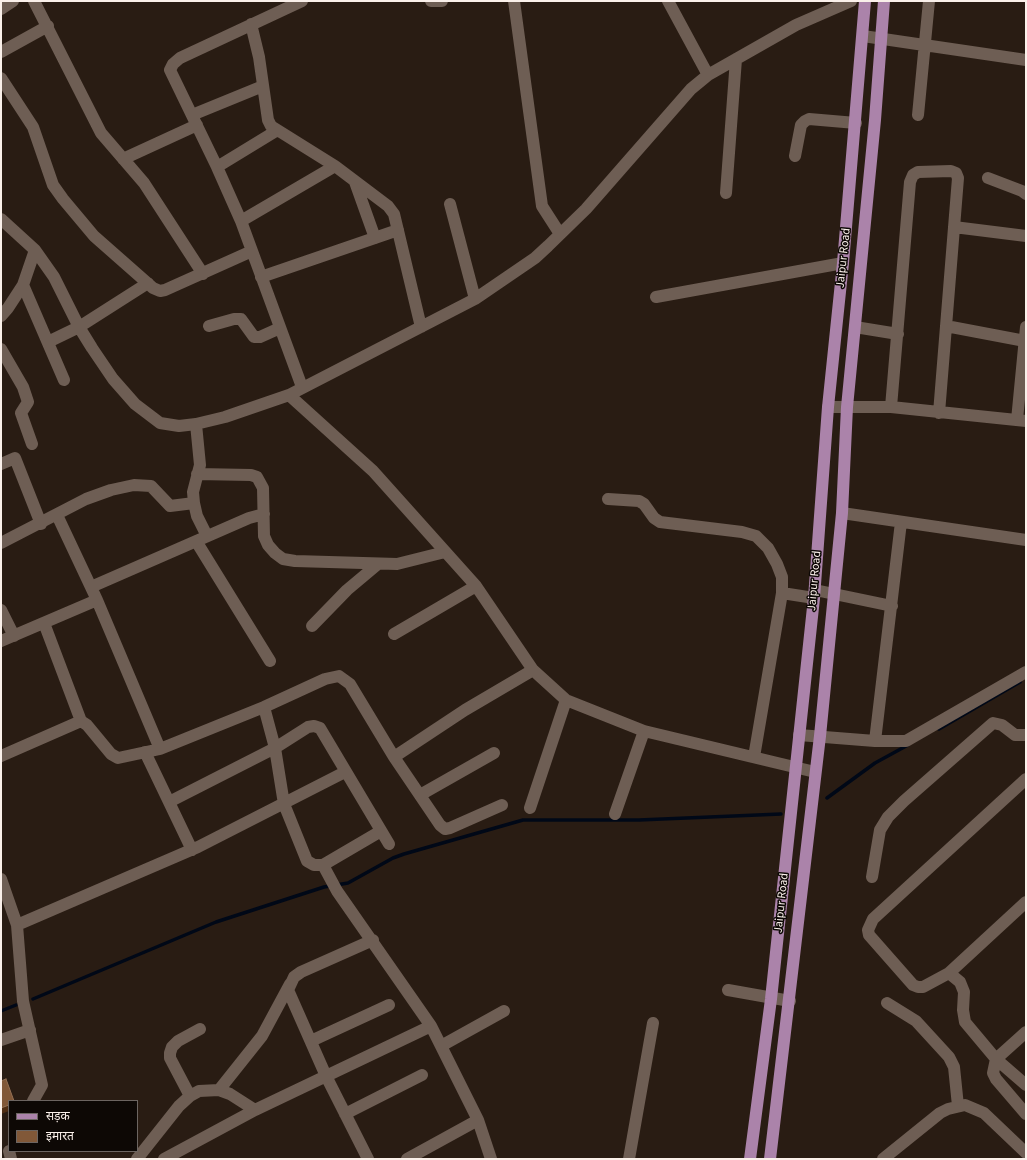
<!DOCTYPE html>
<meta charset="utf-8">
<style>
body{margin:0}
#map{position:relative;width:1027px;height:1160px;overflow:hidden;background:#291c13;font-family:"Source Sans 3","Noto Sans Devanagari",sans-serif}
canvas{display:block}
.frame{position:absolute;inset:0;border:2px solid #faf0ea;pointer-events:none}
.legend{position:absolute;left:8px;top:1100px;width:130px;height:52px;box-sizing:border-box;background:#0d0805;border:1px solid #6c6561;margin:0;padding:5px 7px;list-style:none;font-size:12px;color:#faf0ea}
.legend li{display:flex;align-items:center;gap:8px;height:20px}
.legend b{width:20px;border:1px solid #6c6561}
</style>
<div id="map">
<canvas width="1027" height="1160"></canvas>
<div class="frame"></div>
<ul class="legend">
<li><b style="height:5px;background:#ab83aa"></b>सड़क</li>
<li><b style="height:11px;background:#815838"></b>इमारत</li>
</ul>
</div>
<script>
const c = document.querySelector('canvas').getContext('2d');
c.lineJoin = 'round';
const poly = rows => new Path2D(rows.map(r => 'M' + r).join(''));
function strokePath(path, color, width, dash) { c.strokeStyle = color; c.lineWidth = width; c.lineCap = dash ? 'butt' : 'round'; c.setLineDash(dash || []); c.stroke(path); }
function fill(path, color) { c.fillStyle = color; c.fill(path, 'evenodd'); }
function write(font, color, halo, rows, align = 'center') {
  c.font = font + ' "Source Sans 3",sans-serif'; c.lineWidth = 3; c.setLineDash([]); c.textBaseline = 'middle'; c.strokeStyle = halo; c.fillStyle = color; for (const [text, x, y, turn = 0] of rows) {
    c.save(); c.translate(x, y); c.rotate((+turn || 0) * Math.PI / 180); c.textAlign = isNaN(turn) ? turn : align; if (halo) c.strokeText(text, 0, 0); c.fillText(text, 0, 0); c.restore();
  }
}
strokePath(poly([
 [939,729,1020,682],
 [827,798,875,763,908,745],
 [33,999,216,922,324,887,348,883,393,858,404,854,523,820,639,820,781,814],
 [1,1011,16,1005]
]), '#000817', 3.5);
strokePath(poly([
 [34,1,101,133,144,183,203,274],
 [431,1,442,1],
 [514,1,542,206,560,234],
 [668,1,708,75],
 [1,9,13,1],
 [251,24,259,57,268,120,271,126,335,166,388,206,394,214,421,327],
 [863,36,1026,60],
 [1,52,48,26],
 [1,78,33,127,53,185,63,199,94,236,153,288,160,291,165,290,252,251],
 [192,115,263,86],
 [918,115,929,1],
 [795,156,801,125,805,121,809,119,856,123],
 [123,159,197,125],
 [217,167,276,131],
 [988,178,1022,191,1026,194],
 [355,182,375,238],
 [726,193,736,59],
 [450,204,475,299],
 [1,219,35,250,54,277,79,327,92,348,113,379,135,404,160,423,179,426,196,424,225,417,289,395,475,299,535,258,548,246,586,209,691,89,708,75,796,25,851,1],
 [241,221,335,166],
 [954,227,1026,236],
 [261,277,398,230],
 [23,285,64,380],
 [656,297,843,263],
 [1,316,8,308,23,285,35,250],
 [209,326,234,319,241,319,254,337,260,337,280,328],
 [946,326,1025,341],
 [855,327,898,334],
 [48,342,79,327,148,283],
 [1,349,23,387,28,402,21,413,32,444],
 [302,387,241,221,217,167,170,70,173,64,180,58,302,1],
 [289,395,373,471,476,586,533,670,566,700,644,731,815,772],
 [828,407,891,407,1026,421],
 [891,407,910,182,913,175,918,172,951,171,956,173,958,178,939,413],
 [1017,420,1026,327],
 [196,424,200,465,193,492,194,503,197,516,207,536],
 [1,464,15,458,41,524],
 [197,474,251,475,257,477,263,488,264,536,268,545,275,553,283,559,295,561,397,564,445,552],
 [608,499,639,501,644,504,654,518,660,522,742,532,756,536,768,548,777,564,782,577,782,593,754,757],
 [842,513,1026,540],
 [57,515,97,600,160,749],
 [196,541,270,661],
 [1,543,86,499,111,490,134,485,151,486,170,506,194,503],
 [91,587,249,518,264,514],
 [815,590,892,606],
 [782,593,814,598],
 [1,610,14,636],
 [44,623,81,721],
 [312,626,347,590,378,564],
 [394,634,476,586],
 [1,641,97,600],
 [264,707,275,748,284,804,307,861,314,865,323,865,381,831],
 [799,735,875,741,906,741,1026,672],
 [875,741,901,522],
 [145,752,192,850],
 [1,756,81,721,87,725,111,754,118,758,160,749,264,707,325,679,339,676,350,684,394,757,440,825,445,829,450,828,502,805],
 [394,757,465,710,533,670],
 [1026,779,873,919,868,930,869,935,913,985,918,987,923,987,949,973,960,982,964,992,963,1010,965,1022,996,1059,1026,1085],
 [420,795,494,753],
 [169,802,275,748,308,727,314,726,320,728,389,844],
 [530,808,566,700],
 [615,814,644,731],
 [323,865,337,891,431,1026],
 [872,877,880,830,888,817,904,801,993,723,1002,725,1015,735,1026,735],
 [1,879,17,925,23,1001,42,1085,33,1101],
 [17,925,198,847,345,772],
 [949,973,1026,902],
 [728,990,790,1001],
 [887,1003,916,1021,949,1057,954,1067,958,1106],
 [1026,1032,996,1059,993,1073,996,1079,1026,1114],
 [1,1040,30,1030],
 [311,1041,389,1005],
 [441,1046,504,1011],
 [219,1090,262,1036,290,984],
 [190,1096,170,1058,170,1053,172,1047,178,1041,200,1029],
 [345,1114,422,1075],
 [9,1151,11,1159],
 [137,1159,179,1106,190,1096,199,1091,219,1090,230,1094,255,1110],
 [164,1159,255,1110,431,1026,478,1120,491,1159],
 [368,1159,326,1076,288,990,294,977,301,972,373,940],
 [407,1159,478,1120],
 [629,1159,653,1023],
 [883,1159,940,1113,948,1109,965,1105,984,1113,1026,1153]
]), '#6e5e54', 12);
strokePath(poly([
 [750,1159,771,999,814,598,828,407,843,263,865,1],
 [770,1159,820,736,842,513,847,407,875,120,884,1]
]), '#ab83aa', 12);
fill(poly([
 [9,1105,9,1111,1,1114,1,1108]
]), '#4f2d13');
const building = poly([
 [6,1079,14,1101,9,1101,9,1105,1,1108,1,1081,6,1079]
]);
fill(building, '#815838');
strokePath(building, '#947054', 1);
write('12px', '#faf0ea', '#0d0805', [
 ["Jaipur Road",844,258,-84],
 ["Jaipur Road",815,581,-85],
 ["Jaipur Road",782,903,-84]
]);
</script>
